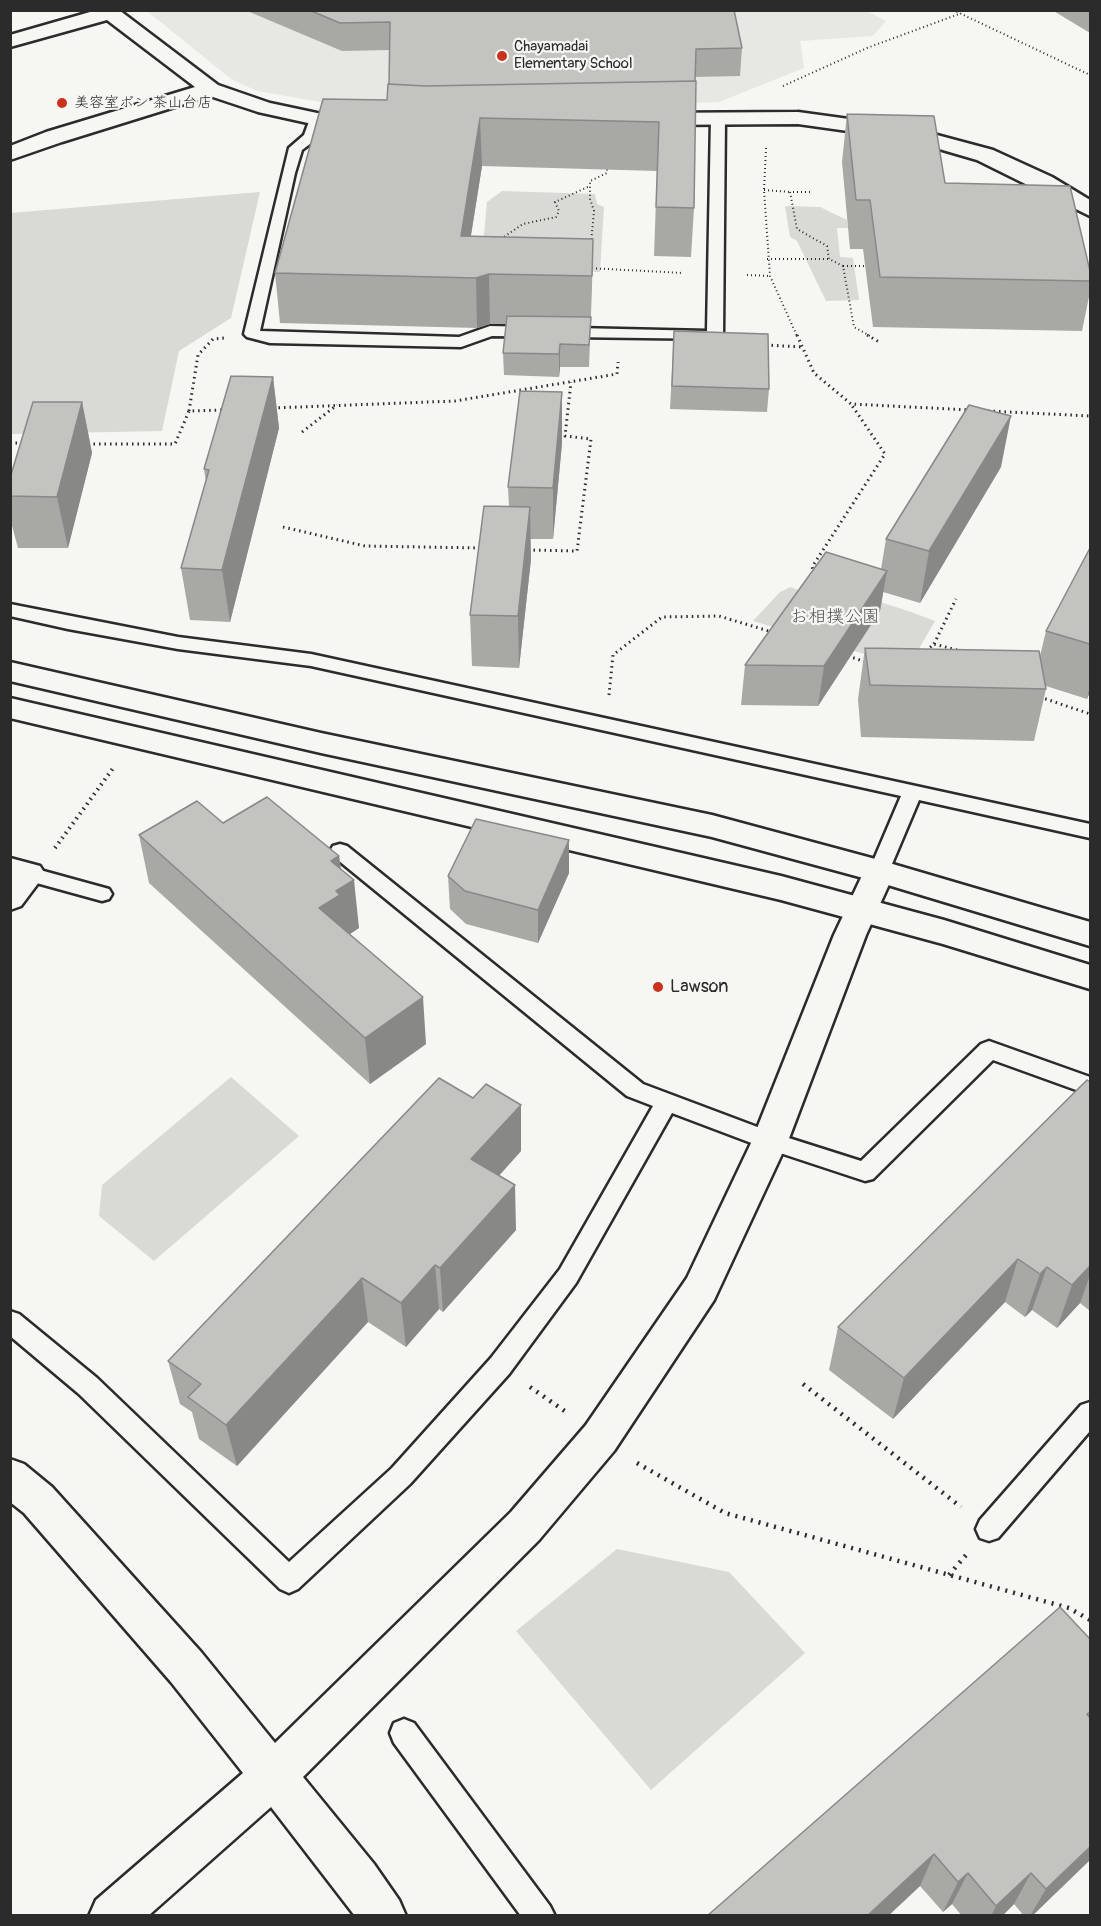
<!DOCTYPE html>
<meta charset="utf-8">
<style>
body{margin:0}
#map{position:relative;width:1101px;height:1926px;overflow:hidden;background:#f6f6f2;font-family:Pangolin,sans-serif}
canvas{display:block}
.frame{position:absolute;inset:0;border:12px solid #2b2b2b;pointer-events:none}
</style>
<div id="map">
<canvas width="1101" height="1926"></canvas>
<div class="frame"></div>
</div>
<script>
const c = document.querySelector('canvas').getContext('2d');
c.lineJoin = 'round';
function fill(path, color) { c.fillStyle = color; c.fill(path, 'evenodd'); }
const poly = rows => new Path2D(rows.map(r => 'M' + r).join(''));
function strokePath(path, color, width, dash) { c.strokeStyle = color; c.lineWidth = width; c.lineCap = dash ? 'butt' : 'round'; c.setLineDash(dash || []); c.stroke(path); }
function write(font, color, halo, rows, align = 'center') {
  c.font = font + ' Pangolin,"Klee One",sans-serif'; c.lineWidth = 4.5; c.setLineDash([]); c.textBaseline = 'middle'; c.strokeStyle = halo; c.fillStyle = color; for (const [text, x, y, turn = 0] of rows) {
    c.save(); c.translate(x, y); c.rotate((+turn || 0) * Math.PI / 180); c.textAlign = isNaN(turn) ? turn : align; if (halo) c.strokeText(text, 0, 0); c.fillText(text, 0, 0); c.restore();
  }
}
fill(poly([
 [865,10,886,21,873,36,800,41,804,68,719,102,413,113,360,109,257,91,231,79,147,11]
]), '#e7e7e3');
fill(poly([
 [502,191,595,194,597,204,604,207,600,272,481,267,487,202],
 [260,192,231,318,179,351,162,431,11,434,10,213],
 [785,206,820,207,847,220,848,228,837,228,840,257,853,258,859,300,826,301,797,241,790,237],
 [818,582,911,612,935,621,917,652,871,656,753,621,780,592,790,587,806,593],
 [231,1077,299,1136,154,1261,99,1216,102,1185],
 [617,1549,729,1572,805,1653,651,1790,516,1631]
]), '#d9d9d5');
const lane = poly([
 [718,114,725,118,723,336,720,339,492,336,461,347,270,343,247,337,244,334,289,148,304,135,310,119,317,115,324,119,315,140,302,150,295,173,260,331,459,337,490,326,707,331,711,118,718,114],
 [10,604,178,637,311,654,1090,824,1090,838,919,800,889,871,886,876,879,878,872,876,869,871,901,796,311,666,178,649,68,629,10,616,10,604],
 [340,844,347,846,643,1084,776,1134,861,1161,981,1044,989,1041,1090,1077,1090,1095,993,1060,873,1179,865,1181,762,1147,672,1113,576,1283,509,1374,410,1484,298,1589,289,1593,280,1589,79,1394,10,1336,10,1311,19,1314,97,1378,289,1562,392,1468,491,1358,560,1269,653,1106,627,1096,333,856,330,851,333,846,340,844],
 [29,867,109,889,112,894,109,899,102,901,22,879,19,874,22,869,29,867],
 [1090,1402,1090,1431,998,1538,989,1541,980,1538,976,1529,980,1520,1081,1405,1090,1402],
 [404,1719,414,1723,550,1906,555,1916,521,1916,394,1743,390,1733,394,1723,404,1719]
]);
const street = poly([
 [97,10,119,10,218,85,270,103,317,113,362,117,369,119,373,123,369,127,362,129,317,125,258,112,210,96,62,142,10,160,10,146,46,132,195,87,107,20,10,47,10,35,97,10],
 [798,112,907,127,993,150,1052,177,1090,200,1090,216,977,160,905,139,798,124,651,125,644,123,640,119,644,115,651,113,798,112],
 [10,858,40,866,45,874,21,906,10,910,10,858],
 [879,860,890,863,895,871,866,935,788,1141,714,1300,614,1451,539,1540,303,1777,374,1864,399,1900,406,1916,355,1916,271,1807,148,1916,89,1916,96,1900,243,1773,171,1682,24,1513,10,1502,10,1459,24,1464,52,1487,201,1652,275,1743,511,1512,586,1425,687,1278,752,1141,834,935,868,863,879,860]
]);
const secondary = poly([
 [10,662,321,733,712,815,879,860,1090,922,1090,946,878,882,712,837,321,753,10,681,10,662],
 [10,698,781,876,944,920,1090,965,1090,989,943,944,781,900,10,718,10,698]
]);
strokePath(lane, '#2b2b2b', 5);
strokePath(street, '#2b2b2b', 5);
strokePath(secondary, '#2b2b2b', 5);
strokePath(poly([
 [953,10,1090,75],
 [783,86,867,48,959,14],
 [766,148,764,190,770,276,797,336],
 [764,190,790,192],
 [810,192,790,192,797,229,827,246,829,259,843,266,854,327,870,336],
 [501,239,523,224,556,217,559,211,555,202,590,186],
 [591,243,594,211,590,199,590,181,607,173,607,165],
 [767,259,829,259],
 [843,266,868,266],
 [588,268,683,273],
 [747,275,770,276]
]), '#2b2b2b', 2, [1, 3]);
strokePath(poly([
 [797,335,814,373,851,404,971,410],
 [867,335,881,343],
 [766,345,802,347],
 [273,408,455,401,617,374,618,362],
 [189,411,198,355,213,339,224,338],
 [988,411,1090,416],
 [302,432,337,405],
 [10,443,26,443],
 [88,444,175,444,189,411,223,410],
 [283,527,365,546,481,548],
 [528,550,577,551,591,439,565,436,571,382],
 [814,574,812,567,885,454,851,404],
 [934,644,956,599],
 [926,651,934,644,957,650],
 [848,656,866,662],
 [609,695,613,655,662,617,719,616,772,632],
 [1040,697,1090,714]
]), '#2b2b2b', 3, [1.5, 4]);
strokePath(poly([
 [55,848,114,767]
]), '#2b2b2b', 4, [1.5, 4.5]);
strokePath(poly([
 [803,1384,961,1507],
 [530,1387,566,1412],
 [637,1463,725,1513,1069,1608,1090,1620],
 [949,1575,966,1555]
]), '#2b2b2b', 4.5, [2, 6]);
fill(lane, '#f6f6f2');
fill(street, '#f6f6f2');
fill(secondary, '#f6f6f2');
fill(poly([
 [245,10,734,10,742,48,740,76,695,77,694,208,691,257,654,256,657,171,482,166,471,236,593,239,592,288,589,367,560,367,559,377,504,375,503,353,506,324,490,324,477,328,280,323,275,273,387,100,389,84,389,50,342,51],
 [1052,10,1090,10,1090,33],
 [847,114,945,183,1090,271,1090,292,1082,331,873,327,863,249,850,249,842,162],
 [674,331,769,389,767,412,670,409],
 [273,377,279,428,230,622,190,620,181,568,206,482,204,469],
 [82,402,92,453,68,548,18,548,10,518,10,478],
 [562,443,553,539,530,539,531,559,519,668,472,666,470,615,509,507,508,487],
 [1001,467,920,603,883,592,880,611,818,706,741,705,745,665,881,569,886,539],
 [1090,548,1090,692,1087,699,1046,686,1046,689,1034,741,861,737,858,699,865,648,1040,656,1046,631],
 [139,835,339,856,341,869,359,928,350,934,426,1044,370,1084,149,883],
 [569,873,538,943,466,924,450,909,448,876],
 [1090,1082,1090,1311,1080,1303,1057,1328,1032,1310,1025,1317,1005,1302,893,1419,829,1370,838,1327],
 [521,1105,521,1151,499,1176,516,1230,443,1312,439,1309,406,1347,368,1322,237,1466,199,1439,192,1412,180,1404,168,1361],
 [1090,1639,1090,1860,1032,1916,1024,1916,1014,1904,1002,1916,962,1916,952,1904,943,1912,920,1886,888,1916]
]), '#a8a8a5');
fill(poly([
 [480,118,482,166,464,278,461,236],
 [489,274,490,324,477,328,476,278],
 [560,344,560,367,559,377,559,354],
 [273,377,279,428,230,622,222,570],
 [562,392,562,443,553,539,553,488],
 [82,402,92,453,68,548,57,497],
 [1011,416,1001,467,920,603,929,551],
 [530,507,531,559,519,668,518,616],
 [887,571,880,611,818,706,824,666],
 [1090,685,1090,692,1087,699],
 [569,840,569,873,538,943,538,910],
 [339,856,343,887,354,880,359,928,345,937,319,908,331,861],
 [423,997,426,1044,370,1084,365,1038],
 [521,1105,521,1151,473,1204,471,1159],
 [515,1185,516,1230,443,1312,440,1268],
 [1018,1259,1005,1302,893,1419,904,1378],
 [435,1265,439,1309,406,1347,401,1303],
 [1090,1266,1090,1275,1080,1303,1057,1328,1072,1285],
 [1047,1267,1032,1310,1025,1317,1040,1274],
 [362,1278,368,1322,237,1466,226,1425],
 [1090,1847,1090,1860,1032,1916,1030,1916,1046,1889],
 [934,1854,920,1886,888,1916,867,1916],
 [968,1873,952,1904,943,1912,958,1882],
 [1031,1873,1014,1904,1002,1916,991,1916,996,1906]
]), '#888886');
const building = poly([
 [309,10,734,10,742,48,696,49,695,81,425,86,389,84,390,22,340,23,309,10],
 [696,81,694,208,656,207,659,122,480,118,461,236,593,239,592,276,489,274,476,278,275,273,323,99,387,100,388,84,425,86,696,81],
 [847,114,934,116,945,183,1070,186,1090,271,1090,281,880,277,870,200,856,200,847,114],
 [507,316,591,317,589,345,560,344,559,354,503,353,507,316],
 [674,331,768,334,769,389,672,386,674,331],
 [231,376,273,377,222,570,181,568,209,470,204,469,231,376],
 [520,391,562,392,553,488,508,487,520,391],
 [33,402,82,402,57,497,10,496,10,478,33,402],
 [969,405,1011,416,929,551,886,539,969,405],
 [484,506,530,507,518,616,470,615,484,506],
 [1090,548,1090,644,1046,631,1090,548],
 [826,552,887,571,824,666,745,665,826,552],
 [865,648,1039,651,1046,689,870,685,865,648],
 [267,797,339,856,331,861,354,880,336,891,340,895,319,908,423,997,365,1038,139,835,197,801,223,823,267,797],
 [476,819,569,840,538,910,465,891,448,876,476,819],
 [439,1078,473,1098,486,1084,521,1105,471,1159,515,1185,440,1268,435,1265,401,1303,362,1278,226,1425,188,1397,201,1384,168,1361,439,1078],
 [1087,1080,1090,1082,1090,1266,1072,1285,1047,1267,1040,1274,1018,1259,904,1378,838,1327,1087,1080],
 [1060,1607,1090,1639,1090,1712,1087,1714,1090,1718,1090,1847,1046,1889,1031,1873,996,1906,968,1873,958,1882,934,1854,867,1916,707,1916,1060,1607]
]);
fill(building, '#c3c3c0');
strokePath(building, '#888886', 1.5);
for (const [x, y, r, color] of [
 [502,56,6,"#c8321e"],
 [62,103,6,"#c8321e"],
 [658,987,6,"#c8321e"]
]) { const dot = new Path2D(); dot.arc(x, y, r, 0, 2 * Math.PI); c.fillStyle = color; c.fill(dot); strokePath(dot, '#f6f6f2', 2); }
write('15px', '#2b2b2b', '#f6f6f2', [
 ["Chayamadai",514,47],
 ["Elementary School",514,64],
 ["美容室ボン 茶山台店",74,103]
], 'left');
write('18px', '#565656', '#f6f6f2', [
 ["お相撲公園",835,617]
]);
write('18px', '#2b2b2b', '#f6f6f2', [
 ["Lawson",670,987]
], 'left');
</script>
